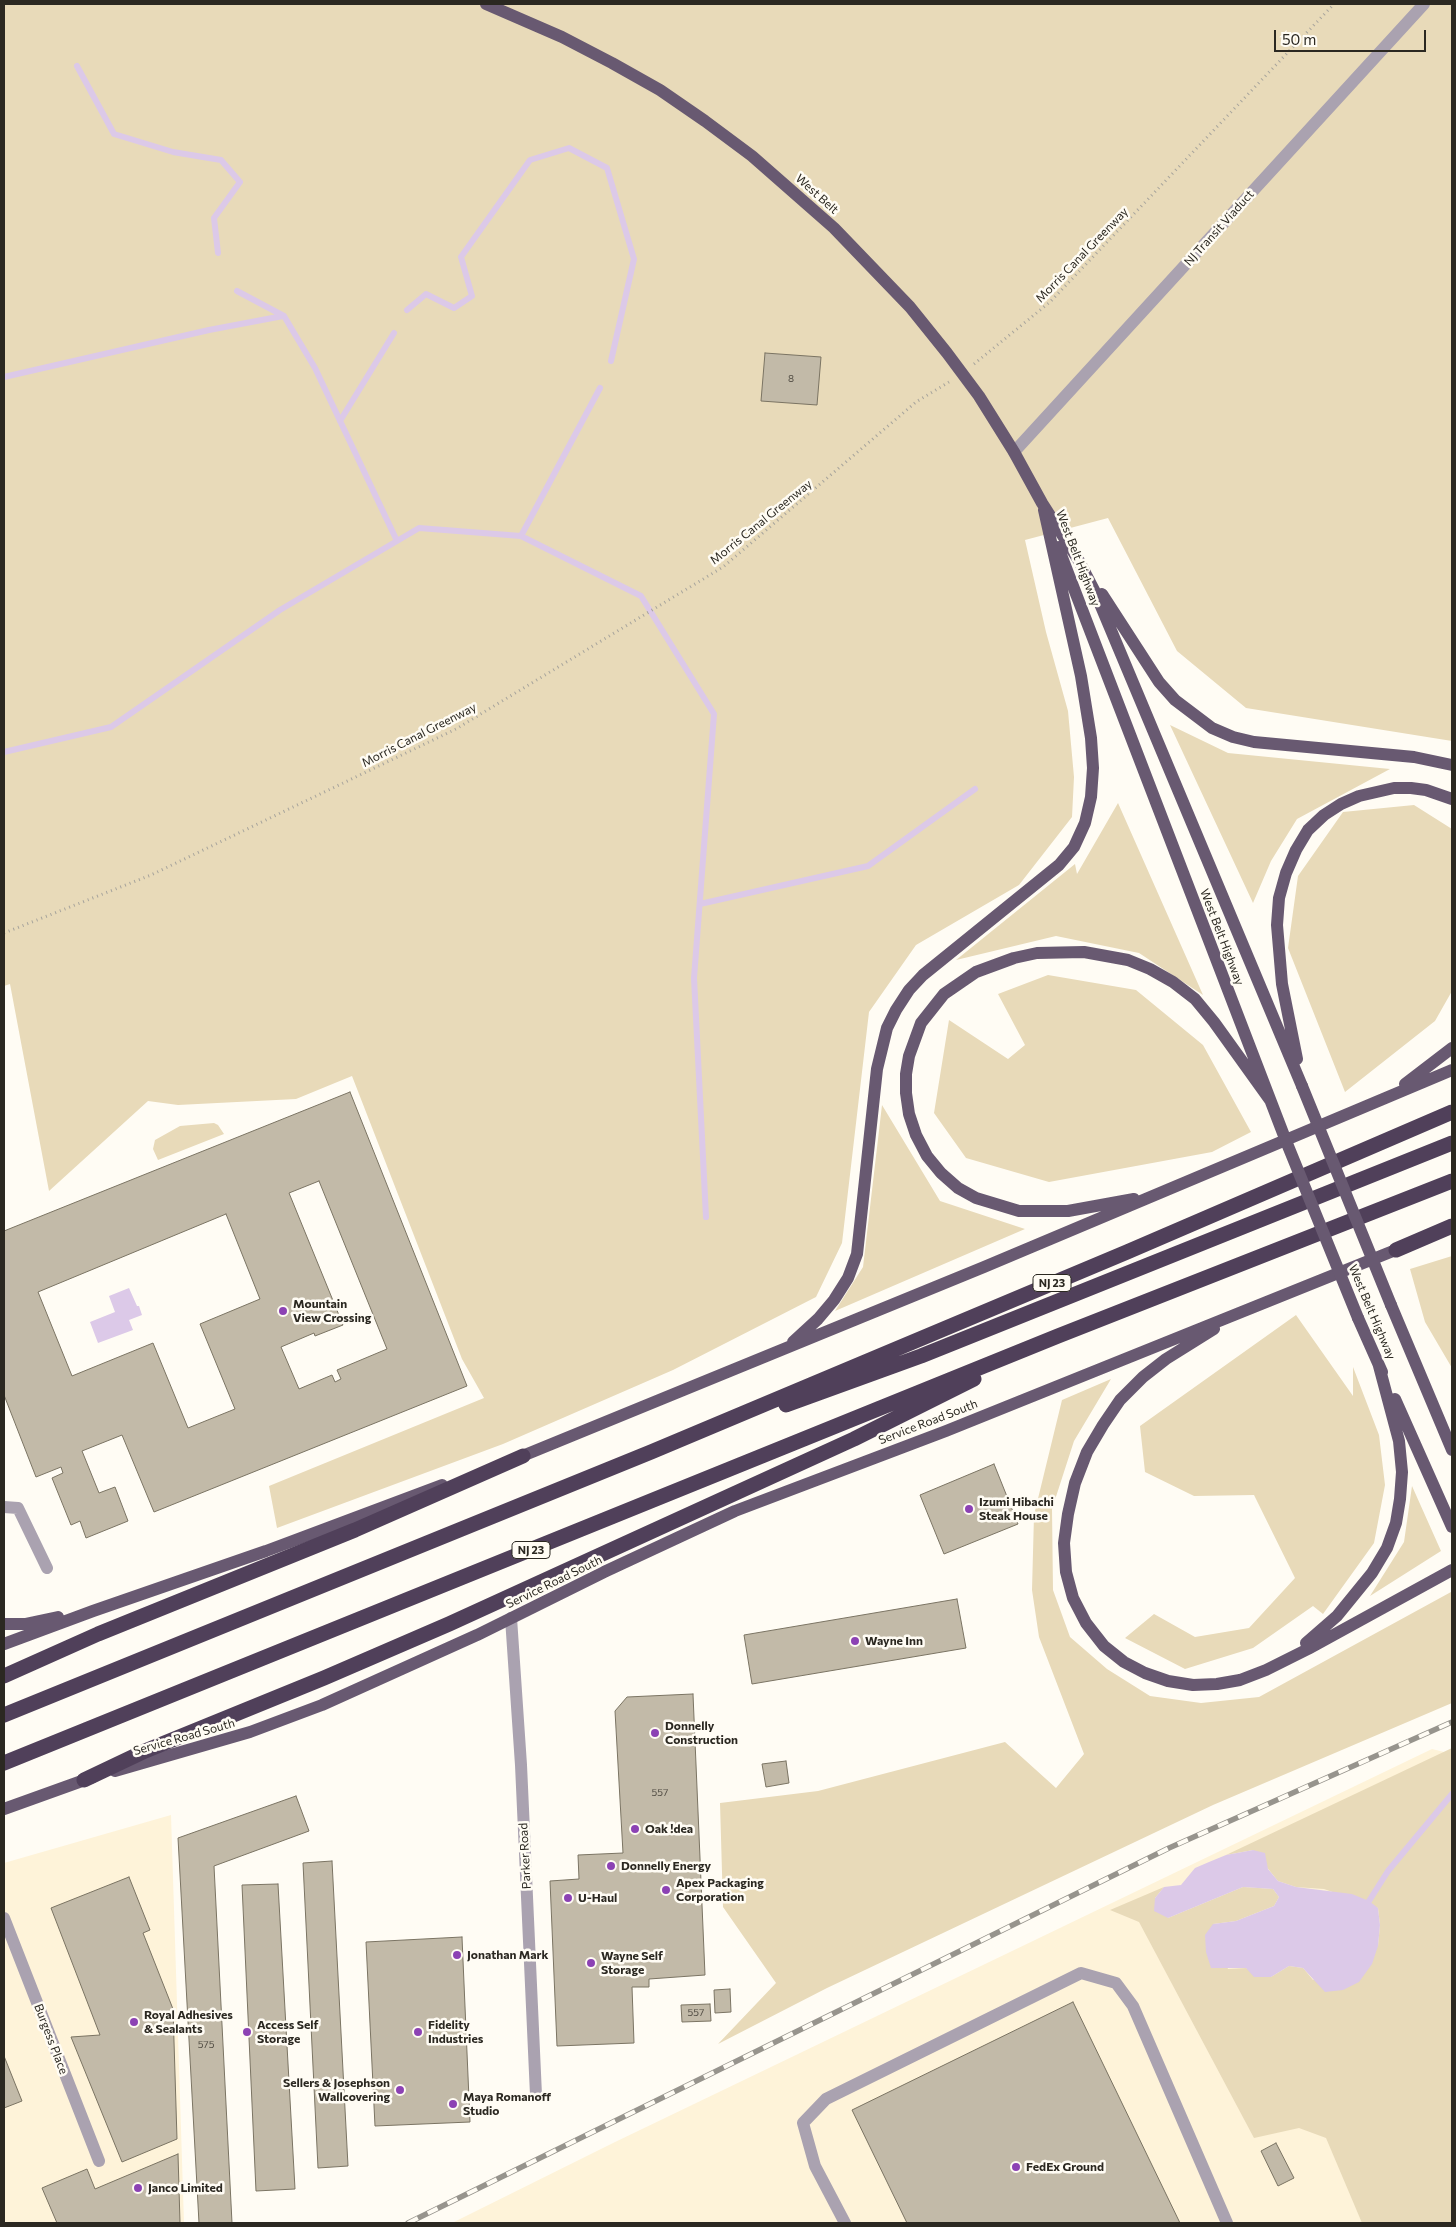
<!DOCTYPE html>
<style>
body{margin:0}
#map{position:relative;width:1456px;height:2227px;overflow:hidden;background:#fffcf4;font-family:Commissioner,sans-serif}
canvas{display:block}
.frame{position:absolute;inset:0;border:5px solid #2b2821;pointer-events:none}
.scale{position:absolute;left:1274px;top:30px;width:152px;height:22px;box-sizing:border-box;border:2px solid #2b2821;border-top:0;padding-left:6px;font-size:15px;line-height:18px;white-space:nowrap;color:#2b2821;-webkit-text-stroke:4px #fffcf4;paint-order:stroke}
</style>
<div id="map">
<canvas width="1456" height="2227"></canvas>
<div class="frame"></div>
<div class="scale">50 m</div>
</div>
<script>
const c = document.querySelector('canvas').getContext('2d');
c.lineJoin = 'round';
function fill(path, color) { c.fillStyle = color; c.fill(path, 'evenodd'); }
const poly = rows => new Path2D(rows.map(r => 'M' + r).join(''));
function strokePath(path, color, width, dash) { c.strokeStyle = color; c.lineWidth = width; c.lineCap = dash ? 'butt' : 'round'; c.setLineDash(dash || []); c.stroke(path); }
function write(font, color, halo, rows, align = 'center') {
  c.font = font + ' Commissioner,sans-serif'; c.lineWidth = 5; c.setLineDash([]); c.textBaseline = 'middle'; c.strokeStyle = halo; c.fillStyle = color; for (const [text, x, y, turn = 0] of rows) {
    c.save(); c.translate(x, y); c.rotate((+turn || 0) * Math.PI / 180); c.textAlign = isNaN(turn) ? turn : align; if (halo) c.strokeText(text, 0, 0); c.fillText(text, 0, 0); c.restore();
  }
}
fill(poly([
 [1432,1749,1452,1754,1452,2223,452,2223,613,2143],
 [171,1815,184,2223,4,2223,4,1863]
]), '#fef3d9');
fill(poly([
 [4,4,1452,4,1452,741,1246,708,1177,651,1108,518,1025,540,1046,632,1068,711,1074,777,1072,817,1019,885,916,945,869,1012,842,1243,816,1297,673,1370,503,1444,277,1528,269,1486,484,1398,462,1359,352,1076,296,1099,178,1105,148,1101,49,1191,10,984,4,986],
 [1170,725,1228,753,1390,769,1297,819,1271,861,1253,903],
 [1118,803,1203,995,1139,953,1056,936,956,960,1075,864,1077,874],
 [1414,805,1452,829,1452,991,1435,1021,1345,1092,1288,948,1298,876,1343,812],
 [1048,975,1136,990,1203,1045,1251,1132,1212,1152,1049,1182,966,1158,934,1113,949,1020,1008,1059,1025,1045,998,994],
 [882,1105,940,1201,1025,1229,835,1311,863,1267],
 [214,1123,218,1125,224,1134,158,1160,153,1149,155,1140,180,1126],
 [1452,1256,1452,1368,1425,1322,1410,1269],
 [1296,1315,1353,1396,1353,1367,1379,1435,1385,1485,1374,1543,1323,1614,1313,1606,1253,1648,1185,1669,1125,1638,1154,1614,1195,1637,1249,1628,1295,1578,1254,1495,1194,1496,1145,1472,1140,1426],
 [1111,1379,1074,1441,1052,1509,1053,1590,1070,1637,1107,1669,1150,1696,1201,1703,1259,1697,1451,1592,1452,1703,1213,1805,827,1988,718,2044,776,1983,723,1907,720,1803,818,1791,1005,1742,1056,1788,1084,1754,1039,1637,1032,1590,1034,1515,1062,1400],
 [1412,1486,1441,1551,1370,1596,1404,1542],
 [1452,1748,1452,2223,1362,2223,1326,2138,1299,2128,1254,2138,1139,1922,1110,1910,1164,1887,1155,1898,1168,1918,1243,1887,1273,1889,1279,1897,1274,1906,1236,1921,1213,1924,1228,1969,1246,1968,1271,1977,1289,1966,1303,1968,1313,1980,1378,1946,1380,1925,1378,1908,1324,1889,1296,1887,1278,1881,1253,1850,1226,1855]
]), '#e8dab9');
fill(poly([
 [129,1288,137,1306,139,1306,142,1315,129,1320,133,1330,98,1343,90,1322,115,1312,109,1296],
 [1253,1850,1265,1853,1268,1869,1278,1881,1296,1887,1352,1894,1369,1901,1378,1908,1380,1925,1378,1946,1372,1964,1359,1982,1343,1990,1325,1992,1303,1968,1289,1966,1271,1977,1254,1977,1246,1968,1211,1968,1206,1952,1205,1935,1213,1924,1236,1921,1274,1906,1279,1897,1273,1889,1243,1887,1168,1918,1154,1911,1155,1898,1164,1887,1181,1885,1195,1868,1209,1862,1226,1855]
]), '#dcc9e8');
strokePath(poly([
 [77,66,114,134,173,152,221,160,240,182,214,218,218,253],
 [237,291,284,316,315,368,397,541],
 [407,310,426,294,454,308,472,296,461,257,530,160,569,148,607,168,634,259,611,361],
 [4,377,209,330,283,316],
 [340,421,394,333],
 [521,536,600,388],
 [4,752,111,727,280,610,419,528,521,536,641,596,714,714,694,978,706,1217],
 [700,904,868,866,975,789],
 [1369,1901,1388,1871,1452,1794]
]), '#dcc9e8', 6);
const building = poly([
 [765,353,821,357,817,405,761,401,765,353],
 [350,1092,467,1386,154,1512,122,1435,82,1451,99,1493,115,1487,128,1521,86,1538,80,1521,71,1525,52,1478,63,1473,61,1467,36,1477,4,1395,4,1231,350,1092],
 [319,1181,387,1349,337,1370,341,1379,335,1382,332,1375,299,1389,281,1347,314,1333,315,1336,343,1325,289,1193,319,1181],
 [226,1214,260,1299,200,1324,235,1409,188,1428,153,1343,72,1376,38,1292,226,1214],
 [994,1464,1018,1524,944,1554,920,1495,994,1464],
 [957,1599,966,1648,752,1684,744,1635,957,1599],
 [693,1694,705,1975,649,1979,649,1987,632,1987,634,2043,557,2046,550,1881,579,1879,578,1855,623,1853,615,1711,627,1697,693,1694],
 [786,1761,789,1783,766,1787,762,1764,786,1761],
 [296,1796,309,1831,214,1866,232,2223,199,2223,178,1838,296,1796],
 [332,1861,348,2166,318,2168,303,1863,332,1861],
 [129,1877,150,1930,143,1933,173,2009,177,2139,122,2162,71,2037,100,2035,51,1908,129,1877],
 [278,1884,295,2189,256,2191,242,1885,278,1884],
 [462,1937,470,2122,375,2126,366,1942,462,1937],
 [730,1989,731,2012,715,2013,714,1990,730,1989],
 [1073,2002,1180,2223,907,2223,852,2110,1073,2002],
 [710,2004,711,2021,682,2022,681,2005,710,2004],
 [4,2056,22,2101,4,2108,4,2056],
 [1276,2143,1294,2178,1278,2186,1261,2151,1276,2143],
 [178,2154,180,2223,57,2223,42,2188,87,2169,95,2189,178,2154]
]);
fill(building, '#c2baa8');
strokePath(building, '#7b7463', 1);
strokePath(poly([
 [974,364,1050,302,1334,4],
 [4,933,151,875,456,729,723,567,916,402,949,382]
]), '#a7a49c', 3, [1, 4]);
strokePath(poly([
 [1014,452,1424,4],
 [4,1507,18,1508,47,1568],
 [511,1618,521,1765,536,2095],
 [4,1918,99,2161],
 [845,2223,815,2166,803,2123,826,2099,1081,1973,1116,1983,1133,2006,1227,2223]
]), '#aaa2b0', 12);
strokePath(poly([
 [486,4,562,37,612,63,660,90,705,121,752,156,834,228,910,307,947,353,979,396,1014,452,1042,503,1079,561,1095,592,1302,1086],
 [1058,547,1286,1141],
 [1102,594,1159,682,1175,700,1212,728,1233,737,1254,742,1414,757,1452,765],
 [1297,1059,1282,984,1277,925,1279,898,1286,873,1296,850,1308,830,1324,815,1341,804,1359,796,1394,788,1411,788,1426,790,1452,799],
 [1405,1084,1452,1048],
 [1134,1199,1068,1211,1019,1211,976,1198,958,1188,941,1173,927,1156,916,1135,909,1114,906,1093,906,1074,909,1056,921,1023,944,994,976,972,1014,958,1037,953,1084,952,1128,960,1150,969,1173,982,1195,999,1214,1022,1270,1100],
 [1391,1305,1452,1450],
 [1358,1318,1382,1372],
 [1214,1329,1166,1359,1143,1377,1120,1400,1103,1425,1087,1452,1075,1483,1068,1514,1064,1543,1066,1572,1073,1598,1086,1623,1104,1646,1124,1662,1145,1673,1168,1681,1193,1685,1217,1684,1240,1680,1266,1670,1308,1649,1452,1570],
 [793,1342,818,1319,834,1300,848,1278,857,1254,877,1069,887,1028,896,1010,909,990,923,975,1059,865,1074,847,1085,823,1091,797,1093,768,1091,738,1081,676,1044,510],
 [1395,1399,1452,1527],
 [515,1459,984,1267,1452,1070],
 [4,1624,25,1624,58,1617],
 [1306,1643,1337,1616,1372,1573,1387,1548,1396,1523,1400,1499,1402,1472,1399,1441,1379,1366],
 [4,1644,93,1611,266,1551,442,1485],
 [115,1771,250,1732,322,1705,477,1635,604,1572,735,1511,946,1431,1403,1247],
 [4,1809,93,1777]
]), '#685971', 12);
strokePath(poly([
 [1396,1250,1452,1226],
 [786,1405,921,1356,1452,1143],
 [4,1676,98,1634,355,1530,523,1456],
 [4,1715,651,1452,1127,1252,1452,1112],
 [4,1763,1058,1336,1452,1181],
 [84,1780,145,1751,324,1678,449,1624,854,1439,974,1379]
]), '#50405a', 15);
const rail = poly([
 [408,2223,1169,1848,1452,1722]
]);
strokePath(rail, '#97948d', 5.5);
strokePath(rail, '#fffcf4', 4, [11]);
strokePath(poly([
 [1302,1086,1391,1305],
 [1286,1141,1358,1318]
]), '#685971', 12);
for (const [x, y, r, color] of [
 [283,1311,5,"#8c42b4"],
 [969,1509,5,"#8c42b4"],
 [855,1641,5,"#8c42b4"],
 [655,1733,5,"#8c42b4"],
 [635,1829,5,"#8c42b4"],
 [611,1866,5,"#8c42b4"],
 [666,1890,5,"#8c42b4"],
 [568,1898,5,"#8c42b4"],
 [457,1955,5,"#8c42b4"],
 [591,1963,5,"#8c42b4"],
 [134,2022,5,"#8c42b4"],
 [247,2032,5,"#8c42b4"],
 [418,2032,5,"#8c42b4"],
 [400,2090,5,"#8c42b4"],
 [453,2104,5,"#8c42b4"],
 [1016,2167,5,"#8c42b4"],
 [138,2188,5,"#8c42b4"]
]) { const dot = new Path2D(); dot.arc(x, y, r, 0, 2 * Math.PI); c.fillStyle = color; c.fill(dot); strokePath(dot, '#fffcf4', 2); }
write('10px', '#514c43', null, [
 ["8",791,379],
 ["557",660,1793],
 ["557",696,2013],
 ["575",206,2045]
]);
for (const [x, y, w] of [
 [1052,1283,38],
 [531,1550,38]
]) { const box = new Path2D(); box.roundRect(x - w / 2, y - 8.5, w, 17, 4); c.fillStyle = '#fffcf4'; c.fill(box); strokePath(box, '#2b2821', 1); }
write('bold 11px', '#2b2821', null, [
 ["NJ 23",1052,1283],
 ["NJ 23",531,1550]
]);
write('12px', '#2b2821', '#fffcf4', [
 ["West Belt",817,194,42],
 ["NJ Transit Viaduct",1219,228,-48],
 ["Morris Canal Greenway",1082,255,-46],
 ["Morris Canal Greenway",761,522,-39],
 ["West Belt Highway",1078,558,69],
 ["Morris Canal Greenway",419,735,-27],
 ["West Belt Highway",1222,937,69],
 ["West Belt Highway",1372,1312,67],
 ["Service Road South",928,1422,-21],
 ["Service Road South",554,1582,-26],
 ["Service Road South",184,1737,-16],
 ["Parker Road",525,1856,-93],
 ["Burgess Place",51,2039,69]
]);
write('bold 12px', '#2b2821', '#fffcf4', [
 ["Mountain",293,1304],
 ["View Crossing",293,1318],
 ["Izumi Hibachi",979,1502],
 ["Steak House",979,1516],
 ["Wayne Inn",865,1641],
 ["Donnelly",665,1726],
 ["Construction",665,1740],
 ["Oak !dea",645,1829],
 ["Donnelly Energy",621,1866],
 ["Apex Packaging",676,1883],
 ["Corporation",676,1897],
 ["U-Haul",578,1898],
 ["Jonathan Mark",467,1955],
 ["Wayne Self",601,1956],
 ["Storage",601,1970],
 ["Royal Adhesives",144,2015],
 ["& Sealants",144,2029],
 ["Access Self",257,2025],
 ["Storage",257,2039],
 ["Fidelity",428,2025],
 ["Industries",428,2039],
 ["Sellers & Josephson",390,2083,"right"],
 ["Wallcovering",390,2097,"right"],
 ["Maya Romanoff",463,2097],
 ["Studio",463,2111],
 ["FedEx Ground",1026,2167],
 ["Janco Limited",148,2188]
], 'left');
</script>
